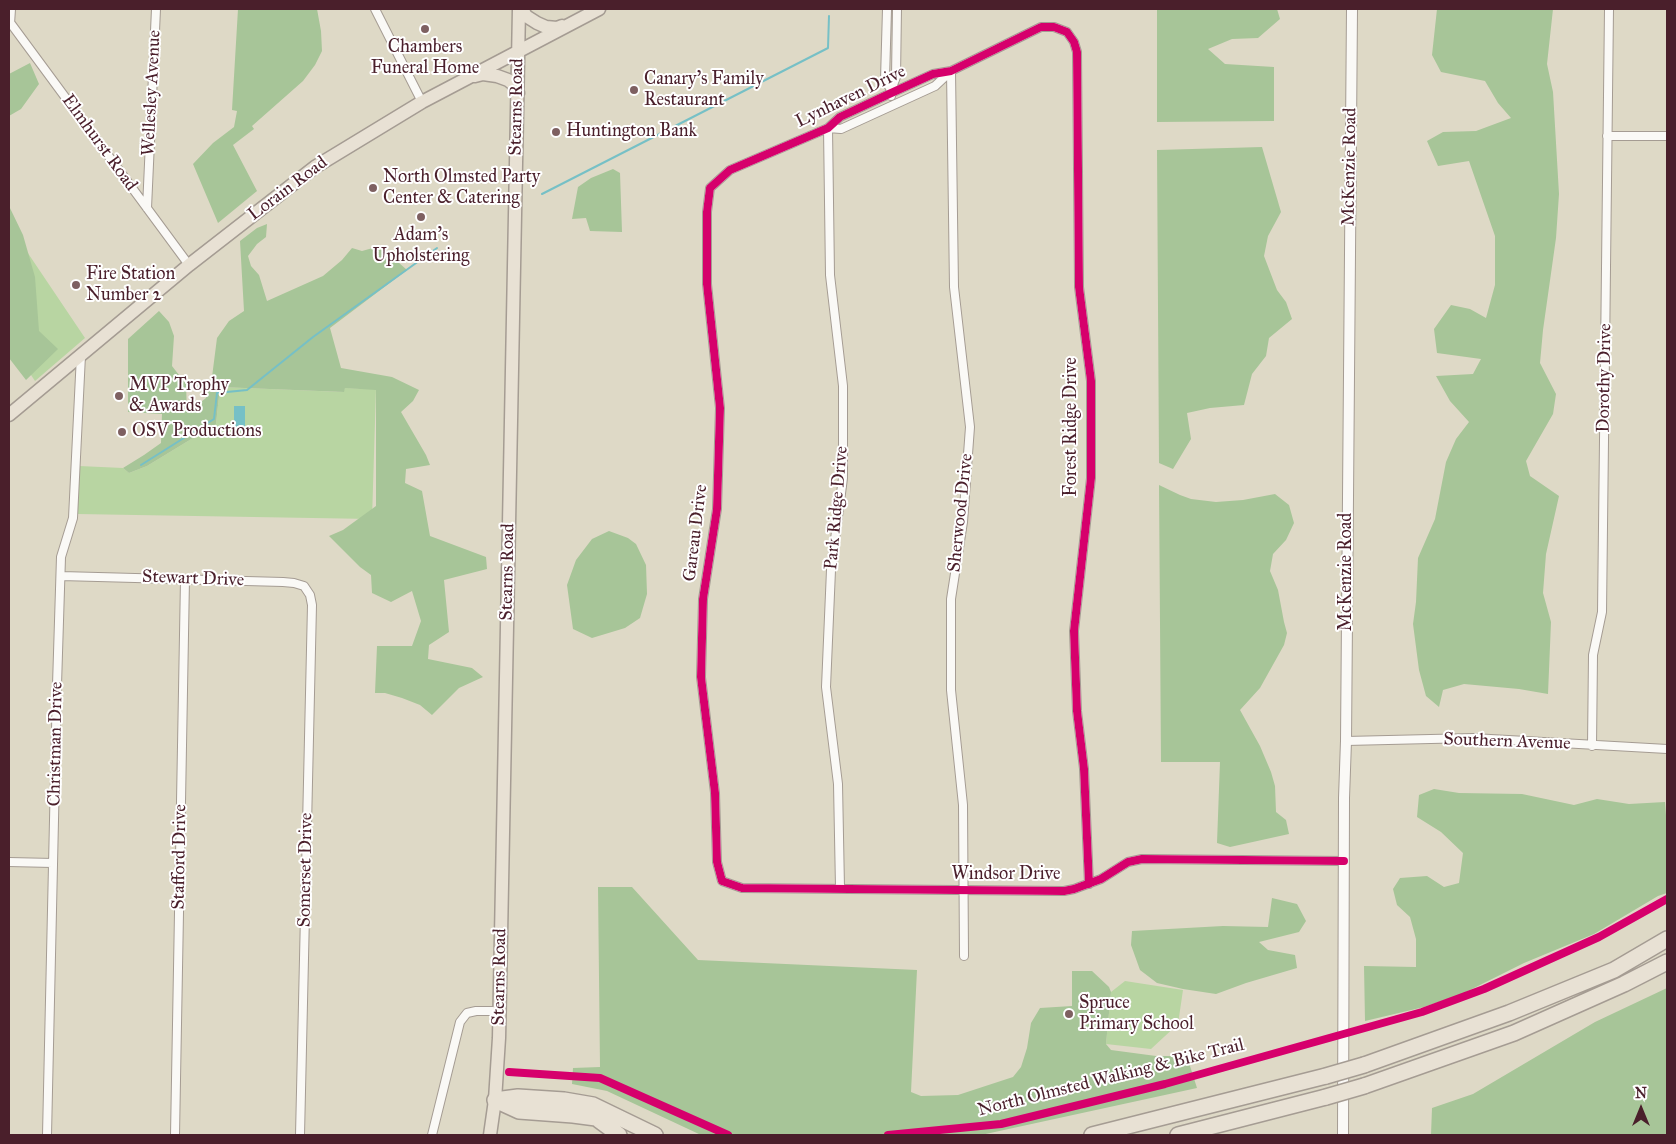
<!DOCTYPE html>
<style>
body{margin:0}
#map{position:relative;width:1676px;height:1144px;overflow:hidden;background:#ded9c6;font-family:"IM FELL Great Primer",serif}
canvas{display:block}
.frame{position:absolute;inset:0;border:10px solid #4a1f2b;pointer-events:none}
.north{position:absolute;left:1616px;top:1084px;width:50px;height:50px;-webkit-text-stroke:4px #fff;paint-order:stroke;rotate:0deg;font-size:14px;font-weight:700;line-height:20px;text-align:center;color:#4a1f2b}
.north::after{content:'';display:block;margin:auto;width:18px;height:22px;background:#4a1f2b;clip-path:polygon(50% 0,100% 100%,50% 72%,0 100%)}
</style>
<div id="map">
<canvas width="1676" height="1144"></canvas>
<div class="frame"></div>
<div class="north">N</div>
</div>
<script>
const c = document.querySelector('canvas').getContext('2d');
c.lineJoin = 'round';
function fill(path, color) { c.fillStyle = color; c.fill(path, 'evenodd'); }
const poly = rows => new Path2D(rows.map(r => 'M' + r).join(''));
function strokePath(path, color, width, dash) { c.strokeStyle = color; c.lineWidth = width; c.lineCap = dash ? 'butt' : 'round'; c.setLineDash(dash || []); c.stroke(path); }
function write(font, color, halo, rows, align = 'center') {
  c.font = font + ' "IM FELL Great Primer",serif'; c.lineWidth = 4; c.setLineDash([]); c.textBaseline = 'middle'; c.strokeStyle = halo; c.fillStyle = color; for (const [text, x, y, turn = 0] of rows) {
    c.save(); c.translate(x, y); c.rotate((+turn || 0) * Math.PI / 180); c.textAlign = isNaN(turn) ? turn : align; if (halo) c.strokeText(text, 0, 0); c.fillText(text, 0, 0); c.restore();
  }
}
fill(poly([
 [9,225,85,338,35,381,9,342],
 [220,387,343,392,345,388,376,389,372,519,77,514,79,466,123,468,129,473,147,466,216,424],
 [1125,981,1183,990,1178,1024,1151,1049,1106,1044,1111,992]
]), '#b8d5a2');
fill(poly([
 [238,9,317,9,321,31,322,51,315,65,303,81,252,126,254,129,233,145,257,191,218,223,193,164,213,143,234,127,237,111,232,110],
 [1157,9,1277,9,1280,19,1258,38,1232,39,1208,49,1225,64,1274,67,1274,121,1157,122],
 [1437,9,1553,9,1547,64,1553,92,1559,194,1556,238,1543,330,1540,363,1556,394,1553,414,1526,461,1530,476,1559,496,1546,554,1543,593,1551,622,1548,694,1519,689,1464,684,1443,690,1439,707,1426,696,1419,670,1413,624,1416,602,1418,558,1435,519,1446,462,1456,439,1469,422,1450,401,1436,376,1473,374,1481,359,1437,353,1434,329,1451,305,1470,309,1486,318,1495,285,1495,236,1469,161,1438,166,1427,141,1443,132,1476,131,1511,118,1498,103,1485,81,1441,72,1432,55],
 [30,63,39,84,21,109,9,116,9,74],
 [1262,147,1281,212,1268,236,1264,256,1277,290,1286,302,1292,319,1269,338,1266,356,1252,374,1244,405,1210,408,1187,413,1191,439,1173,469,1159,463,1157,150],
 [613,169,620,173,622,232,590,231,586,218,572,219,578,187,591,178],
 [9,206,23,235,35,277,39,331,58,349,26,380,9,358],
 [267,224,266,237,257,244,248,256,251,266,259,275,267,301,323,276,342,260,352,248,362,251,380,246,407,270,330,328,341,368,392,377,419,390,413,401,401,412,426,455,430,465,406,469,405,483,422,491,430,536,486,557,487,569,444,580,449,632,429,645,428,659,472,668,483,677,459,688,432,715,420,705,402,698,385,693,375,693,377,646,412,646,421,621,412,591,391,602,372,593,371,575,360,567,329,536,343,530,376,506,376,390,345,388,344,392,220,387,216,424,147,466,129,473,123,468,144,455,161,443,162,414,128,412,128,339,159,311,169,322,174,336,172,366,186,384,187,413,206,398,212,377,217,338,229,321,244,311,240,241,257,228],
 [1159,485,1180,495,1191,499,1216,502,1243,500,1275,494,1289,505,1294,523,1286,540,1273,554,1270,571,1278,590,1284,622,1287,633,1284,645,1260,688,1240,710,1260,746,1271,772,1275,786,1276,812,1286,820,1289,834,1230,847,1217,843,1220,762,1161,762],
 [609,531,628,538,636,544,646,565,647,594,640,618,625,628,592,638,573,629,567,585,576,560,592,539],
 [1434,789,1459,793,1522,794,1574,805,1597,799,1629,804,1665,802,1667,828,1667,893,1658,896,1594,934,1524,963,1462,994,1424,1007,1365,1021,1364,966,1416,967,1416,939,1410,917,1397,905,1393,889,1400,878,1427,876,1444,887,1459,883,1463,853,1441,832,1417,817,1419,795],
 [598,887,632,887,698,960,917,970,911,1092,921,1096,958,1095,1013,1077,1021,1067,1027,1048,1031,1023,1040,1008,1072,1006,1072,971,1092,971,1109,987,1111,992,1106,1044,1111,1050,1156,1056,1177,1056,1187,1061,1190,1066,1197,1088,981,1135,701,1135,607,1091,572,1084,573,1068,600,1067],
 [1272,898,1297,904,1306,921,1299,932,1259,942,1268,950,1295,955,1297,968,1246,983,1216,994,1183,989,1157,983,1140,970,1131,945,1132,931,1223,926,1268,927],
 [1667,988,1667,1135,1431,1135,1432,1108,1473,1094,1595,1022]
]), '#a7c598');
fill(poly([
 [234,406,245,406,245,431,234,431]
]), '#76c0c6');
strokePath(poly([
 [542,194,828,48,829,16],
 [141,465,214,419,217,393,247,390,313,337,437,248]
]), '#76c0c6', 2);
const minor = poly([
 [375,9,422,102],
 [887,9,885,79,891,90],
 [9,21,189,265],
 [10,24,11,9],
 [951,71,954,287,970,427,963,522,951,599,951,690,963,805,964,956],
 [891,96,891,90,896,77,897,9],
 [828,128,830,275,843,386,843,478,831,570,826,687,838,784,840,888],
 [828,128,841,129,935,86,951,71],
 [1607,136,1667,136],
 [147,208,156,9],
 [61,576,283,582,294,583,304,586,310,595,312,605,300,1135],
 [1346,741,1473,738,1667,749],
 [1592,746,1593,655,1602,612,1609,9],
 [9,862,53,863],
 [1089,884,1084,769,1077,711,1074,631,1091,478,1091,381,1079,287,1077,52,1074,42,1067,32,1054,27,1041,27,951,71,933,74,889,94,840,117,828,128,730,170,710,188,707,212,707,284,720,408,717,509,703,599,701,677,715,793,717,862,722,881,742,888,1064,891,1074,889,1101,879,1128,862,1142,859,1344,861],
 [47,1135,57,685,61,557,73,518,81,355],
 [175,1135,185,579],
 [432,1135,460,1022,467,1013,476,1011,499,1011]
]);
const tertiary = poly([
 [1343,1135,1344,798,1346,741,1352,9]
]);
const primary = poly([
 [522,9,526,16,537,23,546,27,557,28,562,26],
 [475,76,483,74,497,76,508,80,513,84,518,93],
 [9,415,189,265,315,167,422,102,599,9],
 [490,1135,495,1100,499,1038,519,9]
]);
const motorway = poly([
 [1364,1065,1509,1013,1614,970,1667,939],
 [1364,1086,1514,1033,1624,984,1667,962],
 [495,1100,518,1097,564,1100,593,1105,655,1135],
 [495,1100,519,1111,573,1115,596,1118,619,1135],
 [1092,1135,1326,1076],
 [1178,1135,1326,1097]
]);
strokePath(minor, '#a59c93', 10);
strokePath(tertiary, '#a59c93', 12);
strokePath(primary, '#a59c93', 15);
strokePath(motorway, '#a59c93', 18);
strokePath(minor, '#faf9f6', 8);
strokePath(tertiary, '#faf9f6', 10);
strokePath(primary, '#e8e1d4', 12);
strokePath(motorway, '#e8e1d4', 15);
const motorwayBridge = poly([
 [1326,1076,1364,1065],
 [1326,1097,1364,1086]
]);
strokePath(motorwayBridge, '#a59c93', 18, []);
strokePath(motorwayBridge, '#e8e1d4', 15);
strokePath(poly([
 [1089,884,1084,769,1077,711,1074,631,1091,478,1091,381,1079,287,1077,52,1074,42,1067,32,1054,27,1041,27,951,71,933,74,889,94,840,117,828,128,730,170,710,188,707,212,707,284,720,408,717,509,703,599,701,677,715,793,717,862,722,881,742,888,1064,891,1074,889,1101,879,1128,862,1142,859,1344,861],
 [509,1072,600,1078,728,1135],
 [888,1135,1001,1124,1165,1084,1422,1012,1484,989,1548,960,1599,937,1667,899]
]), '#d6006c', 8);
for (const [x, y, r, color] of [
 [425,29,5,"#7e6061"],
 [634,90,5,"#7e6061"],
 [556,132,5,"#7e6061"],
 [373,188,5,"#7e6061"],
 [421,217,5,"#7e6061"],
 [76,285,5,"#7e6061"],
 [119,396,5,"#7e6061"],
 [122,432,5,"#7e6061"],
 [1069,1014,5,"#7e6061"]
]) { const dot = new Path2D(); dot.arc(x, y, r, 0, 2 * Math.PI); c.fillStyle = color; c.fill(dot); strokePath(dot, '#fff', 2); }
write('18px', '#4a1f2b', '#fff', [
 ["Chambers",425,48,"center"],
 ["Funeral Home",425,69,"center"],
 ["Canary's Family",644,80],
 ["Restaurant",644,101],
 ["Huntington Bank",566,132],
 ["North Olmsted Party",383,178],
 ["Center & Catering",383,199],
 ["Adam's",421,236,"center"],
 ["Upholstering",421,257,"center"],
 ["Fire Station",86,275],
 ["Number 2",86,296],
 ["MVP Trophy",129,386],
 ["& Awards",129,407],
 ["OSV Productions",132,432],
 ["Spruce",1079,1004],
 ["Primary School",1079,1025]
], 'left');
write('18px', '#4a1f2b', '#fff', [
 ["Wellesley Avenue",152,93,-87],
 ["Lynhaven Drive",851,97,-26],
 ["Stearns Road",517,107,-89],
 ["Elmhurst Road",99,143,54],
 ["McKenzie Road",1350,167,-89],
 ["Lorain Road",288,189,-37],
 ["Dorothy Drive",1605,378,-89],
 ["Forest Ridge Drive",1072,427,-90],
 ["Park Ridge Drive",837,508,-85],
 ["Sherwood Drive",961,513,-84],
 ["Gareau Drive",696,533,-83],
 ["Stearns Road",508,572,-89],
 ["McKenzie Road",1347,572,-90],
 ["Stewart Drive",193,579,2],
 ["Southern Avenue",1507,742,2],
 ["Christman Drive",56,744,-89],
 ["Stafford Drive",180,857,-89],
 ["Somerset Drive",306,870,-89],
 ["Windsor Drive",1006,875],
 ["Stearns Road",500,977,-89],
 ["North Olmsted Walking & Bike Trail",1111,1078,-14]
]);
</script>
